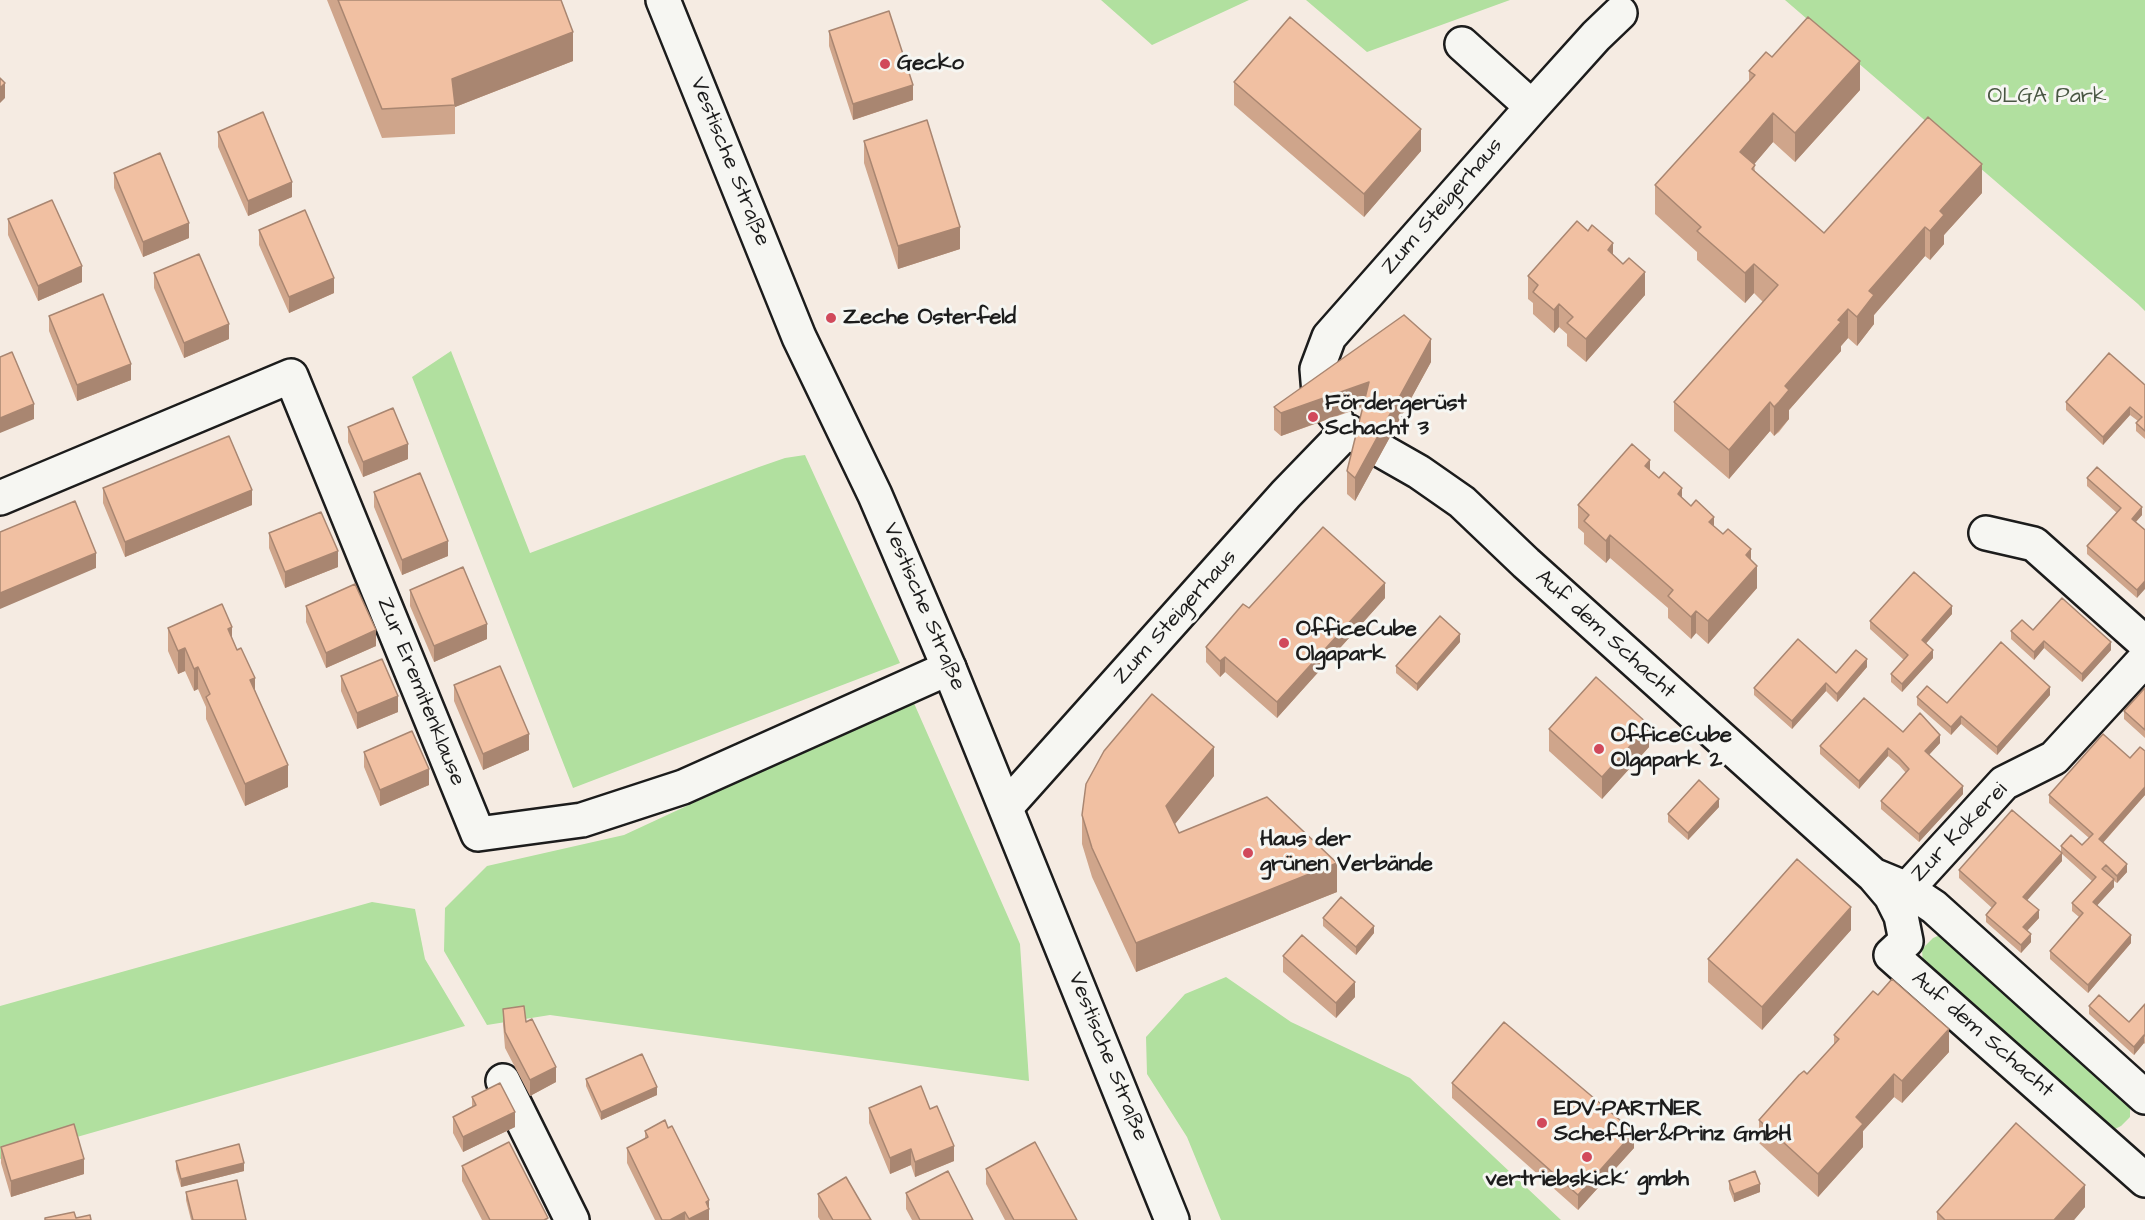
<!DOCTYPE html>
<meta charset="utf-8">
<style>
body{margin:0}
canvas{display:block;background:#f5ebe2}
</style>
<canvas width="2145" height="1220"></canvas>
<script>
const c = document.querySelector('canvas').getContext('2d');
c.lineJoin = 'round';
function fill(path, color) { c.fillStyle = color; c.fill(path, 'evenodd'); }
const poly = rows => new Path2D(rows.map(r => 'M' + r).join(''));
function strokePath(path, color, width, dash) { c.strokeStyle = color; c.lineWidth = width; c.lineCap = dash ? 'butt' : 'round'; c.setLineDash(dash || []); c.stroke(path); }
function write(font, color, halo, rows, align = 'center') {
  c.font = font + ' "Architects Daughter",sans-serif'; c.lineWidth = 6; c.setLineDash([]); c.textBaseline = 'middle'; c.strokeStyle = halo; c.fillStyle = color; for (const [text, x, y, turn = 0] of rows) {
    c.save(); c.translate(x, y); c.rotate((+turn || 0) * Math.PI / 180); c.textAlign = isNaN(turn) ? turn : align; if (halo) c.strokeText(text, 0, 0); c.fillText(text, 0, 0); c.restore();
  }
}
fill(poly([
 [1101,0,1249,0,1152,45],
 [1306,0,1510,0,1367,52],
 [1785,0,2145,0,2145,311,2138,304],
 [451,351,530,553,759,467,785,458,805,455,900,663,573,788,412,377],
 [913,701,1020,944,1029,1081,550,1015,487,1025,444,951,445,908,487,866,624,835],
 [372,902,415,909,425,959,465,1026,0,1159,0,1006],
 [1940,935,1948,938,2130,1099,2130,1117,2121,1126,2115,1129,2106,1128,1923,966,1922,949,1933,938],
 [1226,977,1291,1022,1410,1078,1561,1220,1221,1220,1187,1137,1147,1074,1146,1037,1185,994]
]), '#b1e09f');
const minor = poly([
 [1462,44,1532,107],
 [1335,415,1319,393,1317,369,1329,337,1532,107,1596,36,1620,13],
 [0,498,291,376,478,834,582,820,683,787,949,668],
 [1986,533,2034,544,2145,643],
 [1006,807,1286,494,1347,431,1419,472,1462,502,1526,563,1873,875,1907,889,1934,907,2145,1097],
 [1874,876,1891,896,1901,916,1906,941,1891,955,2145,1180],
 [1907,889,2004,783,2054,758,2145,659],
 [503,1081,572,1220]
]);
const tertiary = poly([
 [663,0,799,337,875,495,949,668,1172,1220]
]);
strokePath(minor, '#1c1c1c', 38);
strokePath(tertiary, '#1c1c1c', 38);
strokePath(minor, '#f6f6f2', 33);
strokePath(tertiary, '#f6f6f2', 33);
fill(poly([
 [327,0,561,0,573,61,455,107,455,134,382,138],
 [829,31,913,100,853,120,829,46],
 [1772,57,1860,90,1795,162,1773,142,1754,164,1755,171,1824,233,1982,193,1944,235,1944,244,1930,260,1925,256,1874,315,1874,324,1857,346,1848,338,1841,346,1841,351,1789,410,1789,419,1779,432,1774,436,1770,431,1729,479,1674,431,1674,402,1763,302,1754,293,1745,303,1697,260,1697,252,1655,214,1655,185,1749,82,1749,71],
 [1234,82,1421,151,1364,217,1234,105],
 [218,132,292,197,248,216,218,147],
 [864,141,960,249,898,269,864,163],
 [114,173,189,238,143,257,114,188],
 [8,219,82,282,38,301,8,235],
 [259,230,334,293,289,313,259,245],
 [1613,255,1645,295,1586,362,1567,346,1567,334,1559,327,1554,333,1533,314,1533,303,1528,299,1528,276],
 [154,273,229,339,184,358,154,288],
 [49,316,131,380,77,401,49,331],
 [1431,362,1355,501,1347,494,1347,471,1363,407,1281,436,1274,430,1274,407],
 [2145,385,2145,439,2136,431,2136,423,2138,421,2130,415,2103,445,2066,410,2066,402],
 [348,427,408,459,363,477,348,442],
 [1650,470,1751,560,1757,588,1708,644,1696,633,1691,639,1668,618,1668,608,1610,558,1606,563,1584,544,1584,533,1578,528,1578,505],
 [2087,478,2142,515,2136,522,2145,530,2137,598,2087,554,2087,546,2117,513,2087,486],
 [103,488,252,505,125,557,103,503],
 [374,492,448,556,402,575,374,507],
 [269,533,338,567,285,588,269,548],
 [410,590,487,639,434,662,410,606],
 [1385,598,1277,718,1225,672,1220,677,1206,662,1206,647,1249,608],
 [306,606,376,646,326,668,306,622],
 [1952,614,1925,644,1933,658,1902,692,1891,682,1891,674,1904,660,1870,629,1870,621],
 [168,628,232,638,255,690,288,787,245,806,206,719,206,707,198,689,194,691,185,671,178,674,168,651],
 [2011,631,2111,650,2082,682,2044,648,2034,660,2011,639],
 [1460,642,1417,691,1396,673,1396,666],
 [1867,667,1837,702,1826,691,1792,729,1754,695,1754,688],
 [341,676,398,712,357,729,341,691],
 [454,685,529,750,483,770,454,701],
 [2145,688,2145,738,2124,719,2124,711],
 [2050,695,1997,755,1961,724,1951,735,1917,705,1917,697,1947,703],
 [1549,729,1649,747,1602,799,1549,751],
 [1903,732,1940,743,1929,755,1963,794,1919,842,1881,809,1881,801,1906,773,1899,765,1888,756,1859,789,1820,754,1820,746],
 [2145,751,2145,795,2103,843,2127,872,2117,883,2114,881,2114,887,2097,905,2131,943,2088,993,2050,959,2050,951,2079,917,2072,911,2072,903,2092,881,2062,854,2062,861,2027,900,2039,918,2027,931,2031,942,2021,953,1986,922,1986,915,1992,908,1959,878,1959,870,2061,853,2061,846,2082,845,2089,838,2049,803,2049,795],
 [364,752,429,785,380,806,364,767],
 [1214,776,1175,824,1179,833,1337,892,1136,972,1092,877,1082,844,1082,815],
 [1719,807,1688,840,1668,822,1668,814],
 [1323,918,1374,933,1356,955,1323,926],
 [1851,930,1762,1030,1708,982,1708,959],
 [1283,956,1355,997,1336,1018,1283,972],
 [2145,1004,2145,1044,2144,1043,2134,1055,2089,1014,2089,1006,2129,1022],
 [503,1009,556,1082,530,1096,505,1048,503,1024],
 [1834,1035,1949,1052,1902,1103,1894,1097,1863,1131,1863,1147,1818,1197,1759,1143,1759,1120,1807,1074,1834,1045],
 [586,1079,657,1095,601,1120,586,1086],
 [1452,1083,1634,1148,1578,1210,1452,1098],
 [472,1097,515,1127,463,1152,453,1133,453,1117,472,1107],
 [869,1108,930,1109,954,1161,915,1177,911,1165,890,1174,869,1123],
 [645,1131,709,1216,709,1220,655,1220,627,1163,627,1148,645,1139],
 [1,1147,84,1174,11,1197,1,1163],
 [176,1161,244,1171,181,1187,176,1169],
 [462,1166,548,1220,482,1220,462,1181],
 [986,1169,1077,1220,1005,1220,986,1184],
 [1729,1181,1760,1192,1734,1202,1729,1189],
 [186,1192,246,1220,191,1220,186,1200],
 [906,1193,973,1220,912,1220,906,1209],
 [818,1194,871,1220,820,1220,818,1217],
 [2085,1207,2074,1220,1937,1220,1937,1212]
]), '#cfa58b');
fill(poly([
 [573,32,573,61,455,107,452,79],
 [1860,61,1860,90,1795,162,1795,133],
 [5,83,5,98,0,103,0,88],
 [913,85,913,100,853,120,853,104],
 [1773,113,1773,142,1740,181,1740,152],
 [1421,129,1421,151,1364,217,1364,194],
 [1982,164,1982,193,1944,235,1944,244,1930,260,1930,231,1940,211],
 [292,182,292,197,248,216,248,201],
 [189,223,189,238,143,257,143,242],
 [960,227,960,249,898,269,898,246],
 [1925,227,1925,256,1874,315,1874,324,1857,346,1857,317,1869,291],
 [1613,243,1613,266,1608,250],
 [1754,264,1754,293,1745,303,1745,273],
 [82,266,82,282,38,301,38,286],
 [1645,272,1645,295,1586,362,1586,339],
 [334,278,334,293,289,313,289,297],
 [1559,304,1559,327,1554,333,1554,310],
 [1848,309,1848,338,1841,346,1841,351,1789,410,1789,419,1774,436,1774,407,1785,386,1838,320],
 [229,324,229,339,184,358,184,343],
 [1431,339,1431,362,1355,501,1355,478],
 [131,364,131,380,77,401,77,385],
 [1369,382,1369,404,1281,436,1281,413],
 [1770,402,1770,431,1729,479,1729,450],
 [34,404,34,419,0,433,0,418],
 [2130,407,2130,415,2103,445,2103,437],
 [408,444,408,459,363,477,363,462],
 [1650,460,1650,482,1645,466],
 [1682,488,1682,511,1678,494],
 [252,490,252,505,125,557,125,542],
 [2142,507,2142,515,2132,526,2132,519],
 [1714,517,1714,539,1709,522],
 [1610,535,1610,558,1606,563,1606,541],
 [448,541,448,556,402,575,402,560],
 [1751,549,1751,572,1746,555],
 [338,551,338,567,285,588,285,572],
 [96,553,96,568,0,609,0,593],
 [1757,566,1757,588,1708,644,1708,621],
 [2145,581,2145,589,2137,598,2137,590],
 [1385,583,1385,598,1277,718,1277,702],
 [1952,606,1952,614,1922,648,1922,640],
 [1696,611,1696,633,1691,639,1691,617],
 [487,624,487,639,434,662,434,646],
 [232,627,232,650,228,629],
 [376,630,376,646,326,668,326,653],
 [1460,634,1460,642,1417,691,1417,684],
 [2044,641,2044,648,2034,660,2034,652],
 [2111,642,2111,650,2082,682,2082,674],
 [185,648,185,671,178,674,178,651],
 [1933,650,1933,658,1902,692,1902,684],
 [1225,657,1225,672,1220,677,1220,661],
 [1867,659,1867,667,1837,702,1837,694],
 [198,667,198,689,194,691,194,669],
 [255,678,255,700,250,680],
 [1826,683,1826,691,1792,729,1792,721],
 [2050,687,2050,695,1997,755,1997,747],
 [398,696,398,712,357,729,357,713],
 [1961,716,1961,724,1951,735,1951,727],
 [1649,725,1649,747,1602,799,1602,777],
 [529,734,529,750,483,770,483,754],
 [1940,735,1940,743,1925,759,1925,751],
 [1214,747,1214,776,1166,835,1166,806],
 [1888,748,1888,756,1859,789,1859,781],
 [288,765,288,787,245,806,245,784],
 [429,769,429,785,380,806,380,790],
 [1963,786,1963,794,1919,842,1919,834],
 [2145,787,2145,795,2099,847,2099,839],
 [1719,799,1719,807,1688,840,1688,833],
 [2062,853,2062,861,2023,905,2023,897],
 [1337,863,1337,892,1136,972,1136,943],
 [2127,864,2127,872,2117,883,2117,876],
 [2114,879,2114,887,2093,910,2093,902],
 [1851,907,1851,930,1762,1030,1762,1007],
 [2039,910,2039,918,2023,935,2023,927],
 [1374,926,1374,933,1356,955,1356,947],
 [2031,934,2031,942,2021,953,2021,945],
 [2131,935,2131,943,2088,993,2088,985],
 [1355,982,1355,997,1336,1018,1336,1003],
 [1949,1029,1949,1052,1902,1103,1902,1081],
 [2144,1035,2144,1043,2134,1055,2134,1047],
 [556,1067,556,1082,530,1096,530,1080],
 [1894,1074,1894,1097,1863,1131,1863,1147,1818,1197,1818,1174,1856,1117],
 [657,1087,657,1095,601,1120,601,1112],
 [515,1112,515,1127,463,1152,463,1137],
 [1634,1132,1634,1148,1578,1210,1578,1195],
 [954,1146,954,1161,915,1177,915,1162],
 [911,1149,911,1165,890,1174,890,1158],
 [84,1159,84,1174,11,1197,11,1181],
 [244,1163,244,1171,181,1187,181,1179],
 [1760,1184,1760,1192,1734,1202,1734,1194],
 [2085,1185,2085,1207,2074,1220,2054,1220],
 [709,1200,709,1220,689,1220,706,1202],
 [685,1212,685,1220,670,1220]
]), '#a98671');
const building = poly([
 [338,0,561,0,573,32,452,79,455,105,382,109,338,0],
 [889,11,913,85,853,104,829,31,889,11],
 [1290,17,1421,129,1364,194,1234,82,1290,17],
 [1808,17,1860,61,1795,133,1773,113,1740,152,1755,165,1752,169,1824,233,1928,117,1982,164,1940,211,1944,215,1930,231,1925,227,1869,291,1874,295,1857,317,1848,309,1838,320,1841,322,1785,386,1789,390,1779,402,1774,407,1770,402,1729,450,1674,402,1778,285,1754,264,1745,273,1697,231,1701,227,1655,185,1755,75,1749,71,1766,52,1772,57,1808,17],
 [0,78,5,83,0,88,0,78],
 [263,112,292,182,248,201,218,132,263,112],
 [927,120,960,227,898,246,864,141,927,120],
 [160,153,189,223,143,242,114,173,160,153],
 [52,200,82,266,38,286,8,219,52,200],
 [305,210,334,278,289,297,259,230,305,210],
 [1577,221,1588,231,1592,225,1613,243,1608,250,1623,264,1629,258,1645,272,1586,339,1567,323,1573,317,1559,304,1554,310,1533,292,1538,285,1528,276,1577,221],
 [199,254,229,324,184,343,154,273,199,254],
 [103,294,131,364,77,385,49,316,103,294],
 [1404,315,1431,339,1355,478,1347,471,1369,382,1281,413,1274,407,1404,315],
 [12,352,34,404,0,418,0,357,12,352],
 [2109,353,2145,385,2145,431,2136,423,2142,417,2130,407,2103,437,2066,402,2109,353],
 [393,408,408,444,363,462,348,427,393,408],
 [229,436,252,490,125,542,103,488,229,436],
 [1632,444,1650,460,1645,466,1659,478,1664,472,1682,488,1678,494,1691,506,1696,500,1714,517,1709,522,1723,534,1728,529,1751,549,1746,555,1757,566,1708,621,1696,611,1691,617,1668,596,1673,590,1639,560,1610,535,1606,541,1584,521,1589,515,1578,505,1632,444],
 [2097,467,2142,507,2132,519,2145,530,2145,581,2137,590,2087,546,2121,508,2087,478,2097,467],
 [420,473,448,541,402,560,374,492,420,473],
 [75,501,96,553,0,593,0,532,75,501],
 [321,512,338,551,285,572,269,533,321,512],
 [1323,527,1385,583,1277,702,1225,657,1220,661,1206,647,1243,604,1249,608,1323,527],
 [463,567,487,624,434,646,410,590,463,567],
 [1914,572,1952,606,1922,640,1933,650,1902,684,1891,674,1908,655,1870,621,1914,572],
 [355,584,376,630,326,653,306,606,355,584],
 [2062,598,2111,642,2082,674,2044,641,2034,652,2011,631,2022,620,2033,630,2062,598],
 [222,604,232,627,228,629,237,650,241,648,255,678,250,680,288,765,245,784,206,697,210,694,198,667,194,669,185,648,178,651,168,628,222,604],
 [1440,616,1460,634,1417,684,1396,666,1440,616],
 [1798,639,1836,673,1856,650,1867,659,1837,694,1826,683,1792,721,1754,688,1798,639],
 [2001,642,2050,687,1997,747,1961,716,1951,727,1917,697,1927,686,1947,703,2001,642],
 [382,659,398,696,357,713,341,676,382,659],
 [500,666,529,734,483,754,454,685,500,666],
 [1596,677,1649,725,1602,777,1549,729,1596,677],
 [2145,688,2145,730,2124,711,2145,688],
 [1152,694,1214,747,1166,806,1179,833,1267,797,1337,863,1136,943,1092,848,1082,815,1086,784,1104,751,1152,694],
 [1864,698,1903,732,1920,713,1940,735,1925,751,1963,786,1919,834,1881,801,1909,769,1899,758,1888,748,1859,781,1820,746,1864,698],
 [412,731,429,769,380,790,364,752,412,731],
 [2103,734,2130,758,2140,747,2145,751,2145,787,2099,839,2127,864,2117,876,2106,865,2102,869,2114,879,2093,902,2131,935,2088,985,2050,951,2083,913,2072,903,2096,877,2061,846,2071,835,2082,845,2093,834,2049,795,2103,734],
 [1699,780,1719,799,1688,833,1668,814,1699,780],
 [2012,810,2062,853,2023,897,2039,910,2023,927,2031,934,2021,945,1986,915,1996,903,1959,870,2012,810],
 [1797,859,1851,907,1762,1007,1708,959,1797,859],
 [1341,897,1374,926,1356,947,1323,918,1341,897],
 [1302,935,1355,982,1336,1003,1283,956,1302,935],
 [1892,979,1949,1029,1902,1081,1894,1074,1856,1117,1863,1124,1818,1174,1759,1120,1799,1075,1804,1071,1807,1074,1839,1039,1834,1035,1873,991,1878,995,1892,979],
 [2099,995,2129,1022,2145,1004,2145,1036,2144,1035,2134,1047,2089,1006,2099,995],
 [524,1006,526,1022,532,1019,556,1067,530,1080,505,1032,503,1009,524,1006],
 [1504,1022,1634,1132,1578,1195,1452,1083,1504,1022],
 [642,1054,657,1087,601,1112,586,1079,642,1054],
 [500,1083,515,1112,463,1137,453,1117,476,1105,472,1097,500,1083],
 [921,1086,930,1109,937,1106,954,1146,915,1162,911,1149,890,1158,869,1108,921,1086],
 [665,1120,668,1128,672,1126,709,1200,706,1202,709,1209,689,1219,685,1212,670,1220,662,1220,627,1148,648,1137,645,1131,665,1120],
 [2016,1123,2085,1185,2054,1220,1945,1220,1937,1212,2016,1123],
 [74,1124,84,1159,11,1181,1,1147,74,1124],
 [509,1142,548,1218,544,1220,490,1220,462,1166,509,1142],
 [1035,1142,1077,1220,1014,1220,986,1169,1035,1142],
 [239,1144,244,1163,181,1179,176,1161,239,1144],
 [948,1171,973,1220,920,1220,906,1193,948,1171],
 [1755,1171,1760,1184,1734,1194,1729,1181,1755,1171],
 [846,1177,871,1220,833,1220,818,1194,846,1177],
 [237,1180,246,1220,193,1220,186,1192,237,1180],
 [74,1212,76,1218,90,1215,91,1220,45,1220,45,1218,74,1212]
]);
fill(building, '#f1c0a2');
strokePath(building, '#a98671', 1.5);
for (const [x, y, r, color] of [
 [885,64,6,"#d1495b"],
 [831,318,6,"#d1495b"],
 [1313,417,6,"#d1495b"],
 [1284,643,6,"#d1495b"],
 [1599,749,6,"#d1495b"],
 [1248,853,6,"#d1495b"],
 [1542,1123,6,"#d1495b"],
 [1587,1157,6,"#d1495b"]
]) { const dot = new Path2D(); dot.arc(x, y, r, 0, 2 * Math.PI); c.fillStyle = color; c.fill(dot); strokePath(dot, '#f6f6f2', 2); }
write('bold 22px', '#1c1c1c', '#f6f6f2', [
 ["Gecko",897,64],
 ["Zeche Osterfeld",843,318],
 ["Fördergerüst",1325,404],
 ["Schacht 3",1325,429],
 ["OfficeCube",1296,630],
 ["Olgapark",1296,655],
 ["OfficeCube",1611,736],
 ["Olgapark 2",1611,761],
 ["Haus der",1260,840],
 ["grünen Verbände",1260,865],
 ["EDV-PARTNER",1554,1110],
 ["Scheffler&Prinz GmbH",1554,1135],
 ["vertriebskick´ gmbh",1587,1180,"center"]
], 'left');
write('22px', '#495743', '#f6f6f2', [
 ["OLGA Park",2047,97]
]);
write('22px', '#1c1c1c', '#f6f6f2', [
 ["Vestische Straße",729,162,68],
 ["Zum Steigerhaus",1443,207,-49],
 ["Vestische Straße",923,607,67],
 ["Zum Steigerhaus",1176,618,-48],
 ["Auf dem Schacht",1605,635,42],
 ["Zur Eremitenklause",420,692,68],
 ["Zur Kokerei",1960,833,-46],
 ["Auf dem Schacht",1982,1035,41],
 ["Vestische Straße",1107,1057,68]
]);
</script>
